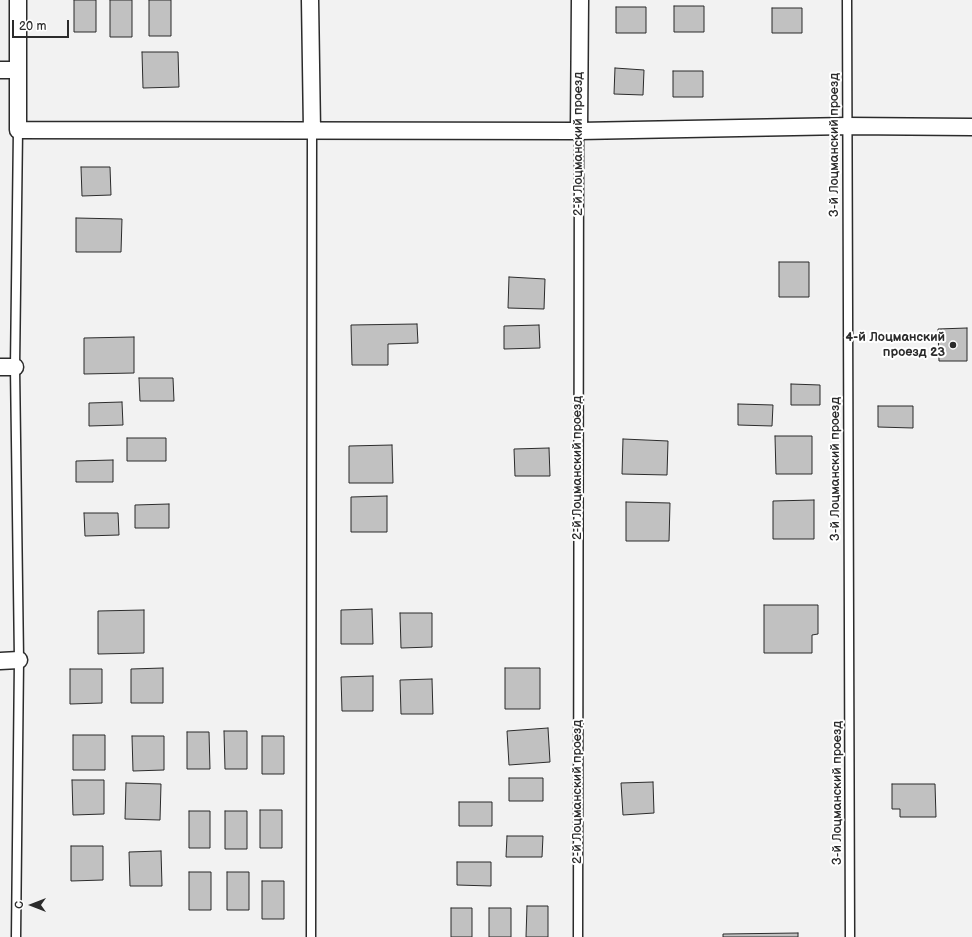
<!DOCTYPE html>
<meta charset="utf-8">
<style>
body{margin:0}
#map{position:relative;width:972px;height:937px;overflow:hidden;background:#f2f2f2;font-family:"Balsamiq Sans",sans-serif}
canvas{display:block}
.north{position:absolute;left:12px;top:885px;width:40px;height:40px;-webkit-text-stroke:3px #fff;paint-order:stroke;rotate:270deg;font-size:11px;font-weight:700;line-height:16px;text-align:center;color:#2b2b2b}
.north::after{content:'';display:block;margin:auto;width:14px;height:18px;background:#2b2b2b;clip-path:polygon(50% 0,100% 100%,50% 72%,0 100%)}
.scale{position:absolute;left:12px;top:20px;width:57px;height:18px;box-sizing:border-box;border:2px solid #2b2b2b;border-top:0;padding-left:5px;font-size:12px;line-height:14px;white-space:nowrap;color:#2b2b2b;-webkit-text-stroke:3px #fff;paint-order:stroke}
</style>
<div id="map">
<canvas width="972" height="937"></canvas>
<div class="north">С</div>
<div class="scale">20 m</div>
</div>
<script>
const c = document.querySelector('canvas').getContext('2d');
c.lineJoin = 'round';
function fill(path, color) { c.fillStyle = color; c.fill(path, 'evenodd'); }
const poly = rows => new Path2D(rows.map(r => 'M' + r).join(''));
function strokePath(path, color, width, dash) { c.strokeStyle = color; c.lineWidth = width; c.lineCap = dash ? 'butt' : 'round'; c.setLineDash(dash || []); c.stroke(path); }
function write(font, color, halo, rows, align = 'center') {
  c.font = font + ' "Balsamiq Sans",sans-serif'; c.lineWidth = 4; c.setLineDash([]); c.textBaseline = 'middle'; c.strokeStyle = halo; c.fillStyle = color; for (const [text, x, y, turn = 0] of rows) {
    c.save(); c.translate(x, y); c.rotate((+turn || 0) * Math.PI / 180); c.textAlign = isNaN(turn) ? turn : align; if (halo) c.strokeText(text, 0, 0); c.fillText(text, 0, 0); c.restore();
  }
}
const building = poly([
 [74,0,96,0,96,32,74,32,74,0],
 [110,0,132,0,132,37,110,37,110,0],
 [149,0,171,0,171,36,149,36,149,0],
 [674,6,704,6,704,32,674,32,674,6],
 [616,7,646,7,646,33,616,33,616,7],
 [772,8,802,8,802,33,772,33,772,8],
 [142,52,178,52,179,87,143,88,142,52],
 [615,68,644,70,643,95,614,94,615,68],
 [673,71,703,71,703,97,673,97,673,71],
 [81,167,110,167,111,195,82,196,81,167],
 [76,218,122,219,121,252,76,252,76,218],
 [779,262,809,262,809,297,779,297,779,262],
 [509,277,545,279,544,309,508,308,509,277],
 [417,324,418,343,388,344,388,365,352,365,351,325,417,324],
 [539,325,540,348,504,349,504,326,539,325],
 [967,328,967,361,939,361,938,329,967,328],
 [134,337,134,373,84,374,84,338,134,337],
 [139,378,173,378,174,401,140,401,139,378],
 [791,384,820,385,820,405,791,405,791,384],
 [122,402,123,425,89,426,89,403,122,402],
 [738,404,773,405,772,426,738,425,738,404],
 [878,406,913,406,913,428,878,427,878,406],
 [775,436,812,436,812,474,776,474,775,436],
 [127,438,166,438,166,461,127,461,127,438],
 [623,439,668,441,667,475,622,474,623,439],
 [392,445,393,483,349,483,349,446,392,445],
 [549,448,550,476,515,476,514,449,549,448],
 [113,460,113,482,76,482,76,461,113,460],
 [387,496,387,532,351,532,351,497,387,496],
 [814,500,814,539,773,539,773,501,814,500],
 [626,502,670,503,669,541,626,541,626,502],
 [169,504,169,528,135,528,135,505,169,504],
 [84,513,118,513,119,535,85,536,84,513],
 [764,605,818,605,818,634,812,635,812,653,764,653,764,605],
 [372,609,373,644,341,644,341,610,372,609],
 [144,610,144,653,98,654,98,611,144,610],
 [400,613,432,613,432,647,401,648,400,613],
 [163,668,163,703,131,703,131,669,163,668],
 [505,668,540,668,540,709,505,709,505,668],
 [70,669,102,669,102,703,70,704,70,669],
 [373,676,373,711,342,711,341,677,373,676],
 [432,679,433,714,401,714,400,680,432,679],
 [548,728,550,762,509,765,507,731,548,728],
 [224,731,247,731,247,769,225,769,224,731],
 [187,732,209,732,210,769,187,769,187,732],
 [73,735,105,735,105,770,73,770,73,735],
 [132,736,164,736,164,770,133,771,132,736],
 [262,736,284,736,284,774,262,774,262,736],
 [509,778,543,778,543,801,509,801,509,778],
 [72,780,104,780,104,814,73,815,72,780],
 [653,782,654,813,623,815,621,783,653,782],
 [126,783,161,784,160,820,125,819,126,783],
 [892,784,935,784,936,817,900,817,900,809,892,809,892,784],
 [459,802,492,802,492,826,459,826,459,802],
 [260,810,282,810,282,848,260,848,260,810],
 [189,811,210,811,210,848,189,848,189,811],
 [225,811,247,811,247,849,225,849,225,811],
 [507,836,543,836,542,857,506,857,507,836],
 [71,846,103,846,103,880,71,881,71,846],
 [161,851,162,886,130,886,129,852,161,851],
 [457,862,491,862,491,886,457,885,457,862],
 [189,872,211,872,211,910,189,910,189,872],
 [227,872,249,872,249,910,227,910,227,872],
 [262,881,284,881,284,919,262,919,262,881],
 [527,906,548,906,548,937,526,937,527,906],
 [451,908,472,908,472,937,451,937,451,908],
 [489,908,511,908,511,937,489,937,489,908],
 [798,933,798,937,723,937,723,934,798,933]
]);
fill(building, '#c1c1c1');
strokePath(building, '#2b2b2b', 1);
const service = poly([
 [847,0,850,937],
 [16,937,19,660,15,367,18,130],
 [311,937,312,130],
 [578,937,579,131]
]);
const minor = poly([
 [18,0,18,130,579,131,847,126,972,127],
 [310,0,312,130],
 [0,70,18,70],
 [579,131,580,0],
 [0,367,15,367],
 [0,661,19,660]
]);
strokePath(service, '#2b2b2b', 11);
strokePath(minor, '#2b2b2b', 19);
strokePath(service, '#fff', 8);
strokePath(minor, '#fff', 16);
for (const [x, y, r, color] of [
 [953,345,4,"#2b2b2b"]
]) { const dot = new Path2D(); dot.arc(x, y, r, 0, 2 * Math.PI); c.fillStyle = color; c.fill(dot); strokePath(dot, '#fff', 1.5); }
write('13px', '#2b2b2b', '#fff', [
 ["2-й Лоцманский проезд",579,144,-90],
 ["3-й Лоцманский проезд",835,145,-90],
 ["2-й Лоцманский проезд",578,468,-90],
 ["3-й Лоцманский проезд",836,469,-90],
 ["2-й Лоцманский проезд",578,792,-90],
 ["3-й Лоцманский проезд",838,793,-90]
]);
write('bold 13px', '#2b2b2b', '#fff', [
 ["4-й Лоцманский",945,338],
 ["проезд 23",945,353]
], 'right');
</script>
